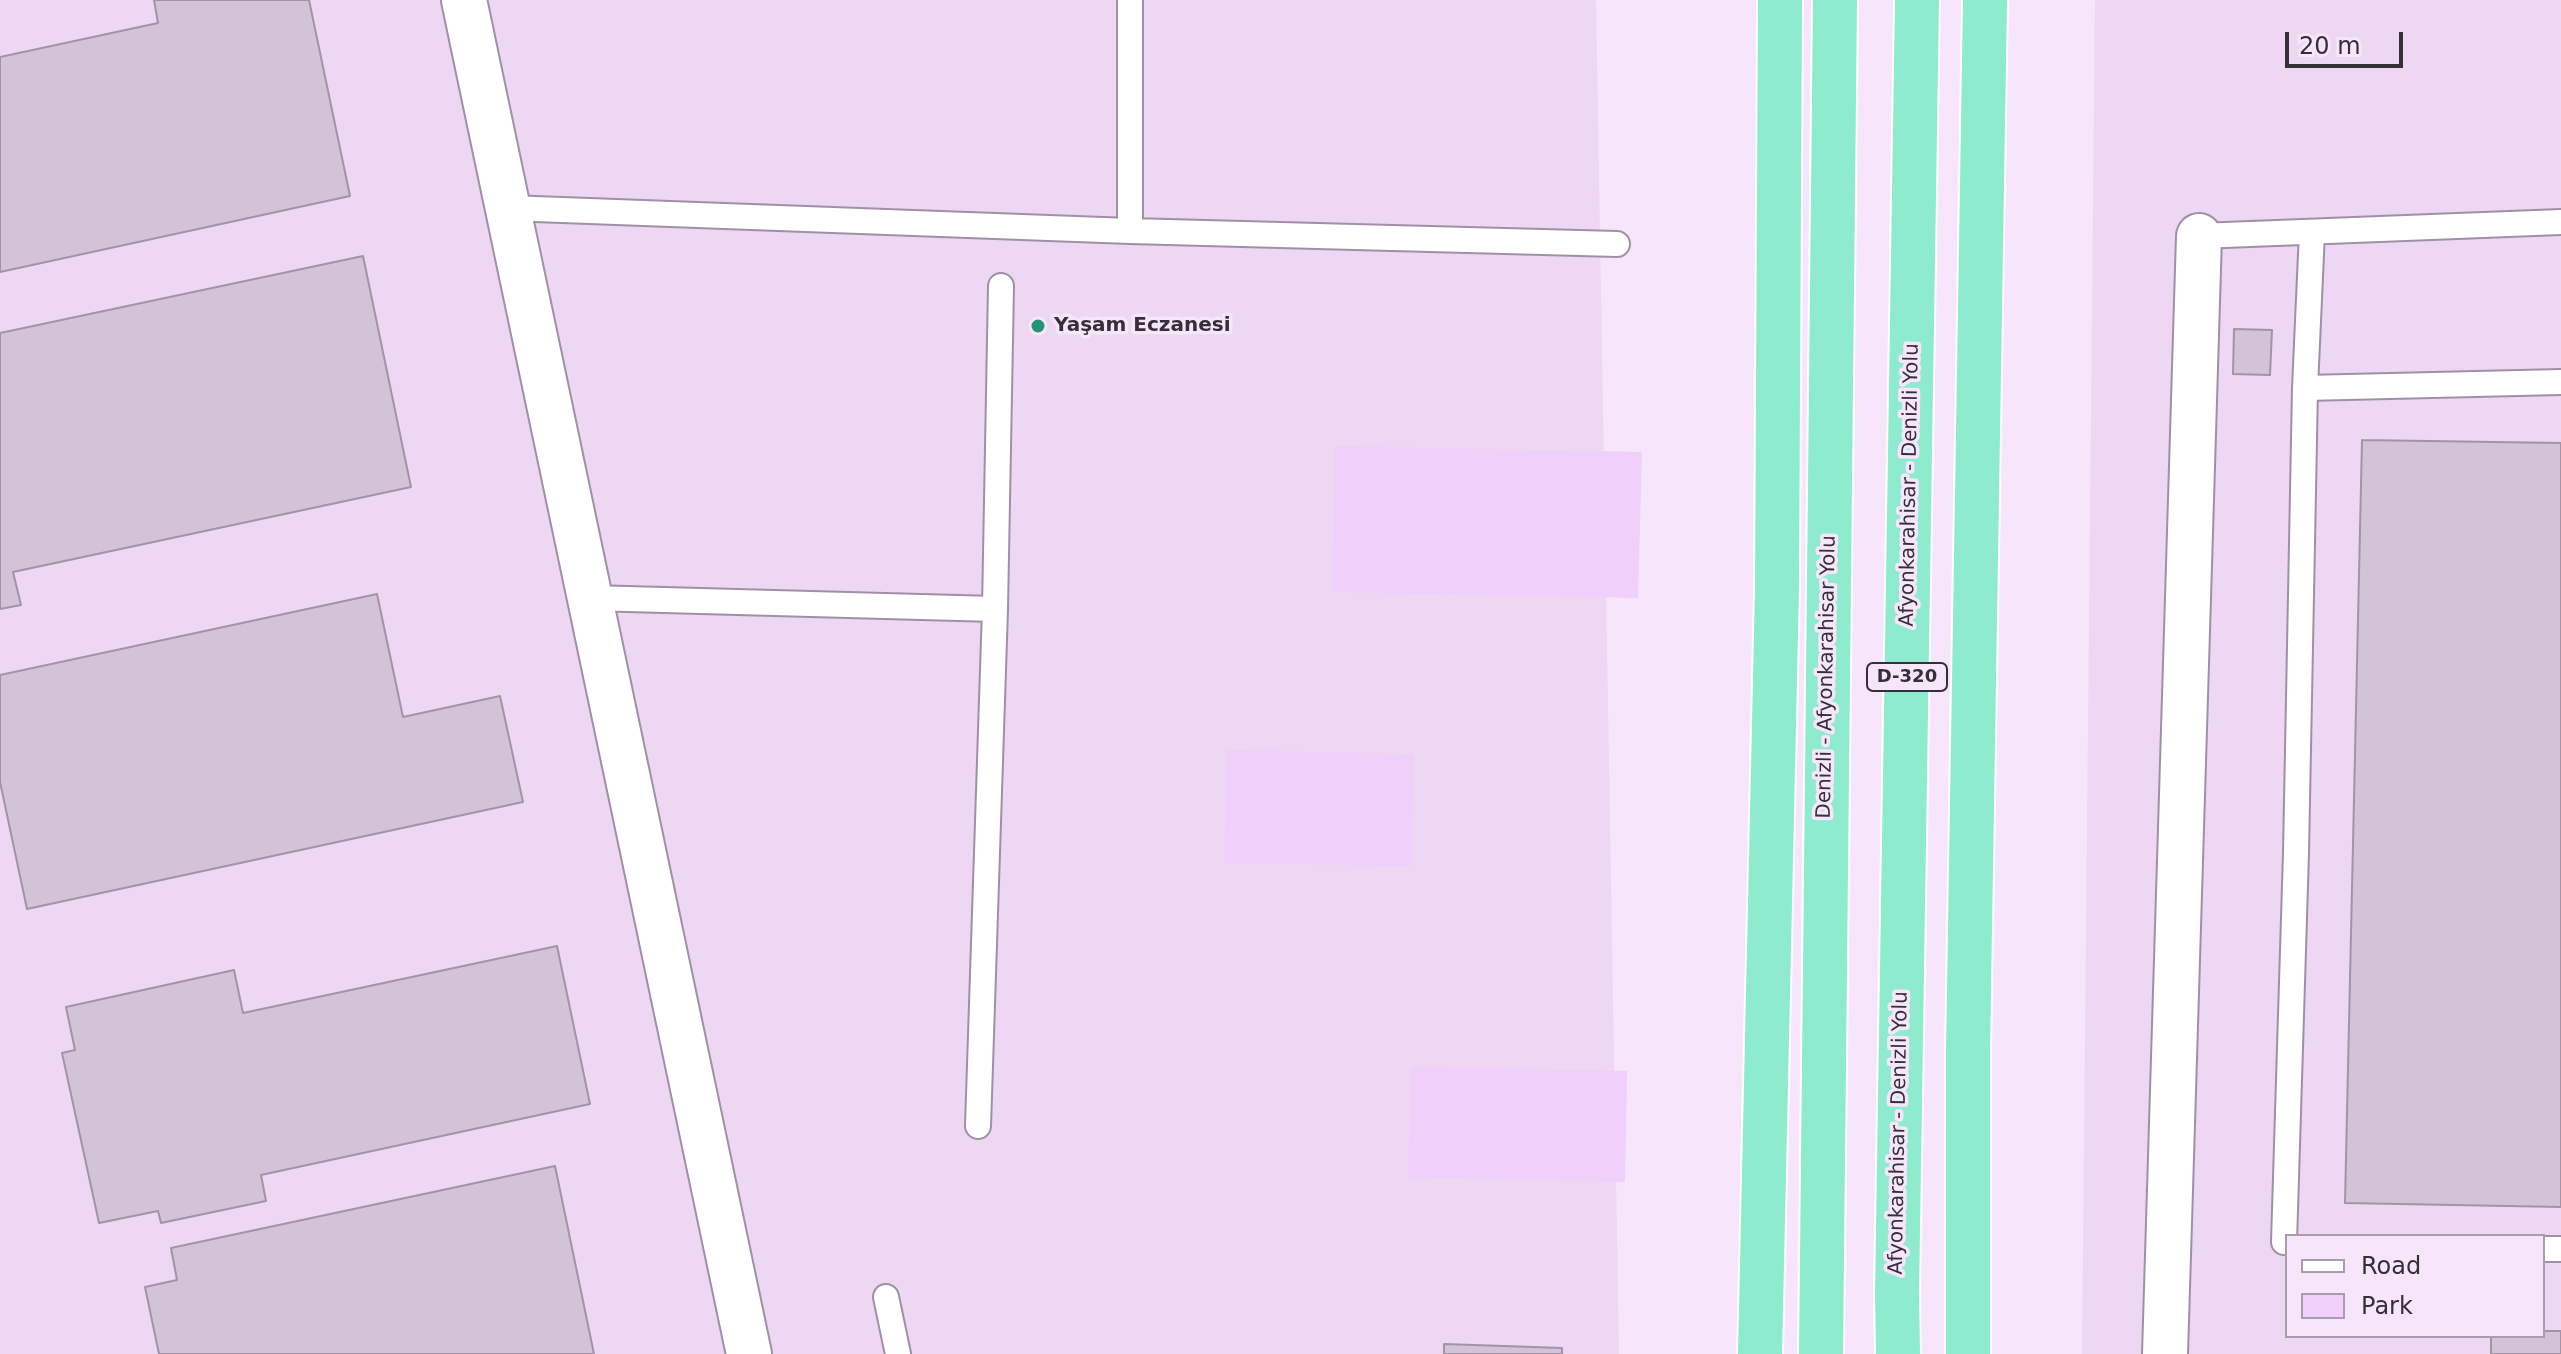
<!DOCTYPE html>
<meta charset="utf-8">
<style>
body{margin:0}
#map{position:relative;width:2561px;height:1354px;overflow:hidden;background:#f6e5fb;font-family:"DejaVu Sans",sans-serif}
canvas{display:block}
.legend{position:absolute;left:2285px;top:1234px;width:260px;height:104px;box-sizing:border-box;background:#f6e5fb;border:2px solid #a99cad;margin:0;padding:10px 14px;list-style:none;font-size:24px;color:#352f37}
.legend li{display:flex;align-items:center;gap:16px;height:40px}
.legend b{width:40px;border:2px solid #a99cad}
.scale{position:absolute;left:2285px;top:32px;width:118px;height:36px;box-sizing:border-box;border:4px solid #352f37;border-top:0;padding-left:10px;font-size:24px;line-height:28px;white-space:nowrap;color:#352f37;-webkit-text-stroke:6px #f6e5fb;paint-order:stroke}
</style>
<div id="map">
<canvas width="2561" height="1354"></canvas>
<ul class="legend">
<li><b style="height:10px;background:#fff"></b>Road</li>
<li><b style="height:22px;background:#f0cffa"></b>Park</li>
</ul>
<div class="scale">20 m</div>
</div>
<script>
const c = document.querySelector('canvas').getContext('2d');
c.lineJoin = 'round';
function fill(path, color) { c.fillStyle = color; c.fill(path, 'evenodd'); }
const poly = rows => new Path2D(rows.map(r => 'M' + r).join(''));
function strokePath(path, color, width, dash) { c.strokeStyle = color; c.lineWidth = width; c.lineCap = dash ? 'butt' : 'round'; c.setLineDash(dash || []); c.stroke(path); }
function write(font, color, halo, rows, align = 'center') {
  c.font = font + ' "DejaVu Sans",sans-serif'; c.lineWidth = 7; c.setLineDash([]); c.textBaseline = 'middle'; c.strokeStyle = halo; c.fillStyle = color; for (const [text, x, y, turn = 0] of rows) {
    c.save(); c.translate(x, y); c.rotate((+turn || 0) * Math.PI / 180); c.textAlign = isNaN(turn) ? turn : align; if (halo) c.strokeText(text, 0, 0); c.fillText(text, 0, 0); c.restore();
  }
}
fill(poly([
 [0,0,1596,0,1619,1354,0,1354],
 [2095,0,2561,0,2561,1354,2082,1354],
 [2287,1236,2543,1236,2543,1336,2287,1336]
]), '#edd7f3');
fill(poly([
 [1335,446,1642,452,1638,598,1332,592],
 [1227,750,1414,754,1411,866,1224,863],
 [1411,1067,1627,1071,1625,1182,1408,1177]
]), '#f0cffa');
const building = poly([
 [154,0,309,0,350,196,0,272,0,57,158,23,154,0],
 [363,256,411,487,13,572,21,605,0,609,0,333,363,256],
 [2234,329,2272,330,2270,375,2233,374,2234,329],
 [2362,440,2561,443,2561,1207,2345,1203,2362,440],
 [377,594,403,717,500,696,523,802,27,909,0,782,0,675,377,594],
 [557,946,590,1104,261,1175,266,1201,161,1223,158,1211,99,1223,62,1053,75,1050,66,1007,234,970,243,1013,557,946],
 [555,1166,594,1354,159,1354,145,1287,177,1280,171,1248,555,1166],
 [2543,1331,2561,1331,2561,1354,2491,1354,2491,1336,2543,1336,2543,1331],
 [1444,1344,1562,1348,1562,1354,1444,1354,1444,1344]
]);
fill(building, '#d3c3d9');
strokePath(building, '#a293a7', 2);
const service = poly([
 [508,208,1130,231,1617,244],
 [1130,231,1130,0],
 [2199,236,2561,222],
 [2305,388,2561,382],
 [590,598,995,609],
 [978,1126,995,609,1001,286],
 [2287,1242,2284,1242,2296,853,2305,388,2312,232],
 [2543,1249,2561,1249],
 [886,1297,898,1354]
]);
const minor = poly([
 [464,0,749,1354],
 [2165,1354,2199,236]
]);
const trunk = poly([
 [1760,1354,1777,588,1780,0],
 [1821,1354,1835,0],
 [1898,1354,1897,1294,1917,0],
 [1968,1354,1968,1052,1985,0]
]);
strokePath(service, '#a090a5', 28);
strokePath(minor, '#a090a5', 48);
strokePath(trunk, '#fff', 48);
strokePath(service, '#fff', 24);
strokePath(minor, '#fff', 44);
strokePath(trunk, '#8eebce', 44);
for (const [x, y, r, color] of [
 [1038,326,8,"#249475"]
]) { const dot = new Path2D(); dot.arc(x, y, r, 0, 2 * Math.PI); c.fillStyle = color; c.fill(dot); strokePath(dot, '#f6e5fb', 3); }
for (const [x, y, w] of [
 [1907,677,80]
]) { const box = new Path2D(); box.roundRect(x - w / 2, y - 14, w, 28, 6); c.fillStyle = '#f6e5fb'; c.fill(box); strokePath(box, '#352f37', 2); }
write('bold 18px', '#352f37', null, [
 ["D-320",1907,677]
]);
write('bold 20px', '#352f37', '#f6e5fb', [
 ["Yaşam Eczanesi",1054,326]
], 'left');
write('20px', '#352f37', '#f6e5fb', [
 ["Afyonkarahisar - Denizli Yolu",1910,485,-89],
 ["Denizli - Afyonkarahisar Yolu",1827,677,-89],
 ["Afyonkarahisar - Denizli Yolu",1899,1133,-89]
]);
</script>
